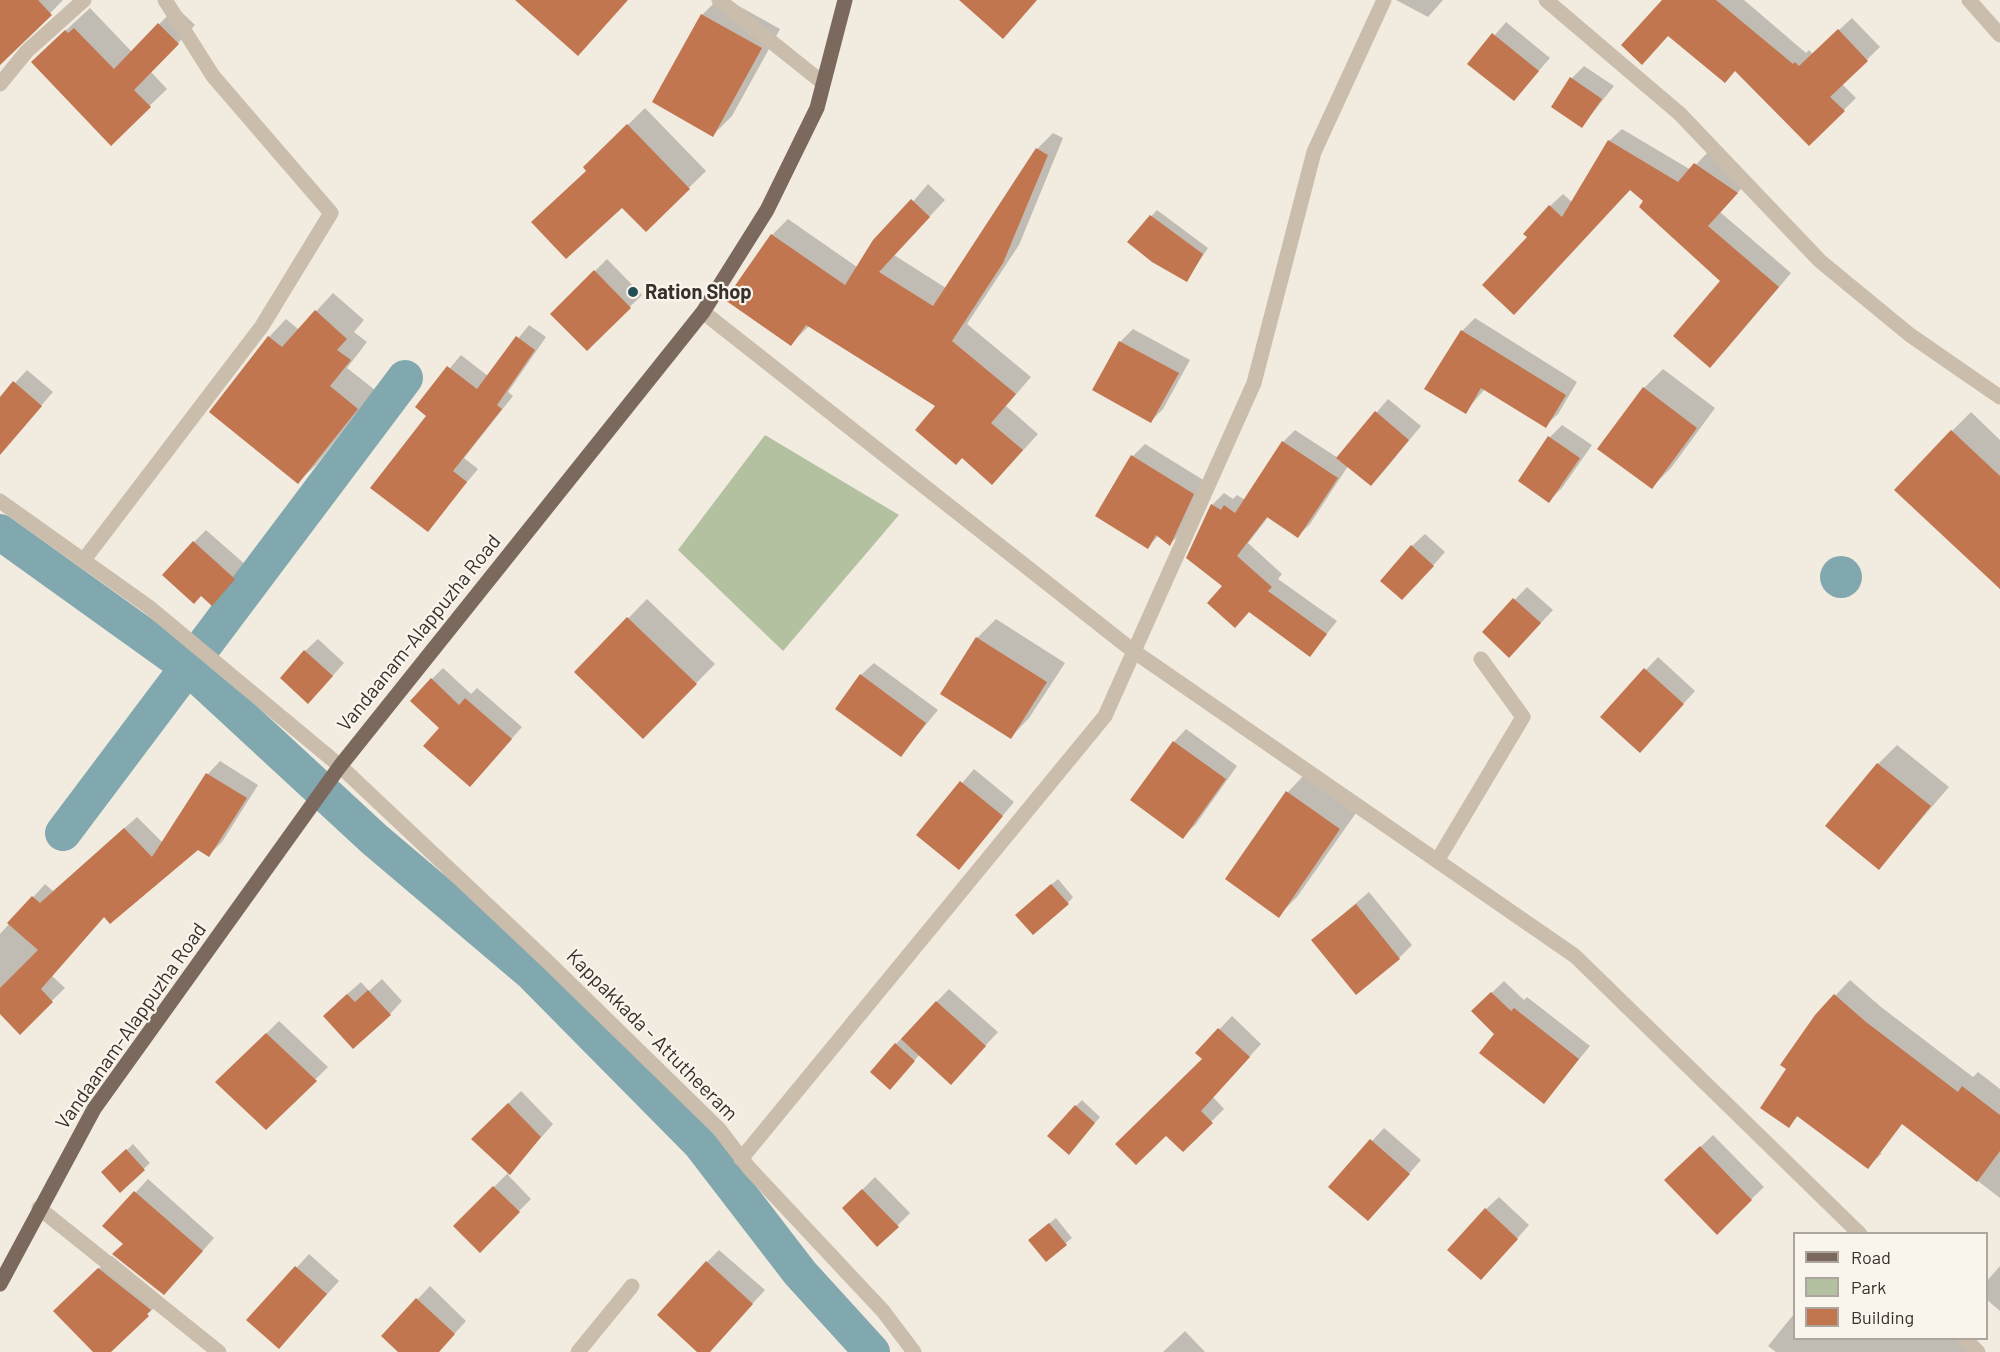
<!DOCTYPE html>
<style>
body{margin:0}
#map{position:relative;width:2000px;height:1352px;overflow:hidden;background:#f2ebe0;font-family:Barlow,sans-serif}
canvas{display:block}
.legend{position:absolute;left:1793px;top:1232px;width:195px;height:108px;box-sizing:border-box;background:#faf5ec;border:2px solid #aca69f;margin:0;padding:8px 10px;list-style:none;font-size:18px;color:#38302b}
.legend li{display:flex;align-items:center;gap:12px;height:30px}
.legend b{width:30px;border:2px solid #aca69f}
</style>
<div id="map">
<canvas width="2000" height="1352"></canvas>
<ul class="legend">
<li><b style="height:8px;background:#7a695c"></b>Road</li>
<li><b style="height:16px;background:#b3c1a0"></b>Park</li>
<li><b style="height:16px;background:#c1764f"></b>Building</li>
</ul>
</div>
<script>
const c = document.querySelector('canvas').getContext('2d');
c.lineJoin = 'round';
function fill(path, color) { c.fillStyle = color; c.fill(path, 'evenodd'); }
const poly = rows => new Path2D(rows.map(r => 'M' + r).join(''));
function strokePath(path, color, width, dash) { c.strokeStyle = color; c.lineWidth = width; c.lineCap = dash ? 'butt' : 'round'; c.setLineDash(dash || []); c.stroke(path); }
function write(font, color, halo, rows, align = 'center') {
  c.font = font + ' Barlow,sans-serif'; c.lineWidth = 4.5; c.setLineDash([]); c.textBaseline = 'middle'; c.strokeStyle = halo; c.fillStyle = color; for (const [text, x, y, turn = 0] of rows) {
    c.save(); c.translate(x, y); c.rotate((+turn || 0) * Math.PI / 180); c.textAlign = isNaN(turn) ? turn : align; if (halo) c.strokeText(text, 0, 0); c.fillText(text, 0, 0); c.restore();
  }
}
fill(poly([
 [765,435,899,515,783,651,678,550]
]), '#b3c1a0');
fill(poly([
 '1820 577a21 21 0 1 1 42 0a21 21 0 1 1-42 0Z'
]), '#80a8ae');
fill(poly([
 [0,0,63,0,0,65],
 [717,0,728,0,780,29,732,116,713,135,702,15],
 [1396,0,1443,0,1428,17],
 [1664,0,1744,0,1806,53,1809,50,1813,54,1852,18,1880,47,1842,84,1856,98,1809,144],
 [176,7,195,25,151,72,167,89,111,143,50,45,90,8,132,52],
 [1506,22,1550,58,1514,99,1470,64],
 [1584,66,1614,86,1582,126,1572,78],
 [645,108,706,171,646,230,585,167],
 [1622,129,1691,170,1708,152,1749,180,1720,212,1791,273,1723,353,1723,281,1645,200,1630,189,1529,237,1550,206,1563,194,1573,203,1609,141],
 [1053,133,1063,138,1019,245,967,324,1031,377,1006,406,1038,434,1008,467,938,405,809,326,791,344,772,235,788,219,857,267,928,184,945,200,894,255,946,288,1037,149],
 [1157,210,1208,248,1187,280,1129,241],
 [607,259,642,295,587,349,552,314],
 [333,293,364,320,354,332,367,342,347,368,375,390,316,465,298,482,269,337,286,319,299,330],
 [1475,318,1577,382,1558,414,1545,426,1485,389,1465,412,1462,331],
 [529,325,546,337,508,392,513,396,464,458,478,469,427,530,428,415,417,407,461,355,488,376],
 [1133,329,1190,360,1163,409,1151,421,1094,390,1121,341],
 [1663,369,1715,408,1671,468,1652,487,1644,388],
 [27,370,53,392,0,453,0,399],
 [1388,399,1421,426,1383,472,1371,484,1348,466,1310,524,1298,536,1269,516,1248,543,1282,574,1278,579,1337,621,1310,655,1225,586,1212,505,1224,493,1233,499,1237,495,1245,500,1283,442,1295,430,1338,458],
 [1971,412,2000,440,2000,566,1952,431],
 [1562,425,1592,445,1562,488,1549,501,1550,437],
 [1145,444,1205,481,1183,531,1170,544,1159,535,1148,547,1133,456],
 [206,530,247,566,212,604,202,594,194,542],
 [1425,534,1445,552,1415,586,1412,546],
 [1527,587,1553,610,1522,643,1484,632],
 [647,599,715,664,662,718,576,672],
 [996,619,1065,663,1029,718,1011,737,977,638],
 [318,639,344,663,321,689,305,651],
 [1658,657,1695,691,1652,738,1602,717],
 [874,663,938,710,901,755,861,675],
 [443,668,471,694,477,688,522,727,481,774,441,728,432,679],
 [1186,729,1237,766,1196,824,1183,837,1174,742],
 [1897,745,1949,787,1879,868,1878,764],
 [220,761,258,785,222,842,209,855,198,848,105,916,52,976,65,988,20,1032,0,1012,0,934,45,884,53,891,137,817,163,843,208,774],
 [974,769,1014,802,959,868,918,835],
 [1306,773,1358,810,1297,897,1278,916,1288,792],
 [1058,879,1073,897,1068,903,1023,909],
 [1369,892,1412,945,1399,958,1313,940],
 [382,979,402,1001,390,1014,337,1003,361,982,369,991],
 [1850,980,1881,1007,1973,1077,1978,1072,2000,1089,2000,1198,1904,1124,1883,1152,1908,1119,1905,1118,1879,1153,1882,1153,1868,1167,1799,1115,1789,1126,1788,1068,1816,1016],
 [1504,981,1524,1000,1527,997,1590,1046,1544,1102,1496,1034,1473,1011],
 [949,989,998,1032,963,1070,920,1054,896,1082,896,1044],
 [1232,1016,1261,1044,1213,1097,1224,1109,1183,1150,1166,1134,1204,1059,1197,1053],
 [279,1021,328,1067,266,1128,217,1082],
 [521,1091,553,1124,508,1175,531,1199,480,1250,455,1226,509,1172,473,1138],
 [1082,1100,1100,1117,1074,1147,1076,1106],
 [1384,1128,1421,1160,1380,1207,1330,1187],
 [1713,1135,1764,1187,1717,1232,1666,1180],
 [133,1144,150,1163,120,1191,103,1173],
 [875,1177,910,1213,897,1226,844,1208],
 [148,1179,214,1238,176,1281,105,1226],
 [1499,1197,1529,1225,1493,1266,1486,1209],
 [1056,1218,1072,1238,1046,1260,1036,1234],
 [719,1250,765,1290,708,1352,699,1352,707,1262],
 [309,1254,339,1281,291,1334,249,1320],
 [112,1256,162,1297,160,1302,109,1352,105,1352,55,1311],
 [2000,1266,2000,1311,1986,1299,1986,1282],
 [430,1286,466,1321,438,1352,400,1352,383,1336],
 [1794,1314,1794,1338,1958,1338,1975,1352,1776,1352,1768,1346],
 [1185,1331,1205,1352,1163,1352]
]), '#0003');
strokePath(poly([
 [0,532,188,667,374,839,532,973,700,1143,800,1273,872,1352],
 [63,833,405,378]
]), '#80a8ae', 36);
fill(poly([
 [0,0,38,0,52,15,0,65],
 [515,0,628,0,578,56],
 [959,0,1037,0,1003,39],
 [1662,0,1716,0,1793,64,1795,62,1799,66,1838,29,1868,61,1830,97,1845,111,1809,146,1735,71,1725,83,1668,36,1642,65,1621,45],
 [701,14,762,48,713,137,652,102],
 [158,23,179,44,134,90,151,107,111,146,31,62,65,30,68,33,74,28,114,69],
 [1492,33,1539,71,1514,101,1467,64],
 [1570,77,1602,99,1582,128,1551,107],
 [627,124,690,189,646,232,622,208,566,259,531,222,586,171,583,167],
 [1608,140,1678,182,1694,163,1738,193,1708,226,1779,287,1710,368,1673,336,1720,281,1639,207,1643,201,1630,190,1514,315,1482,285,1527,237,1523,234,1549,205,1562,217],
 [1036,148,1048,155,1003,263,952,341,1016,394,991,423,1023,450,992,485,962,458,956,465,915,430,935,406,806,325,791,346,725,300,771,234,845,285,873,240,911,199,930,217,879,272,933,306],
 [1150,215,1203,254,1187,282,1152,262,1127,242],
 [594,270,631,308,587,351,550,314],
 [315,310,347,339,337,350,351,360,330,386,358,409,298,484,209,412,268,336,282,347],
 [1461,330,1566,395,1546,428,1481,388,1466,414,1424,389],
 [516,336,535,350,497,405,502,409,453,471,467,482,428,532,370,488,426,416,415,407,447,366,477,389],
 [1119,341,1179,373,1151,423,1092,390],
 [13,381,42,406,0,455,0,397],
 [1643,387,1697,428,1652,489,1597,449],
 [1375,411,1409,440,1371,486,1336,458],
 [1951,430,2000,476,2000,589,1894,490],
 [1548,436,1580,458,1549,503,1518,481],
 [1282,441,1338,478,1298,538,1267,517,1237,556,1272,587,1268,591,1327,634,1310,657,1249,612,1235,628,1207,603,1222,586,1186,558,1211,504,1221,510,1224,505,1235,513],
 [1131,455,1194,494,1170,546,1156,535,1148,549,1095,516],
 [193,541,235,579,212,606,201,596,194,604,162,575],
 [1411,545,1434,566,1402,600,1380,581],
 [1513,598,1541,623,1509,658,1482,632],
 [627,617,697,684,643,739,574,672],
 [976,637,1047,682,1011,739,940,694],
 [304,650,333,676,308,704,280,678],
 [1644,668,1684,704,1640,753,1600,717],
 [860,674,926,723,901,757,835,709],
 [431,678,459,705,465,698,512,739,470,787,423,746,439,728,410,701],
 [1173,741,1226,779,1183,839,1130,800],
 [1877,763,1931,806,1879,870,1825,826],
 [206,773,247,798,209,857,198,850,110,924,104,917,41,989,53,1002,20,1035,0,1014,0,988,38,950,7,923,32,896,40,903,124,828,152,857],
 [960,781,1003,816,959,870,916,835],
 [1286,791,1340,829,1279,918,1225,879],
 [1051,884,1069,904,1033,935,1015,915],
 [1356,904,1400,959,1356,995,1311,940],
 [368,990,391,1015,353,1049,323,1016,347,994,355,1002],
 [1491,992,1511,1011,1514,1008,1579,1059,1544,1104,1479,1053,1494,1034,1471,1011],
 [1834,994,1866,1022,1958,1092,1962,1086,2000,1115,2000,1151,1977,1182,1902,1124,1868,1169,1797,1116,1789,1128,1760,1108,1786,1069,1780,1065,1815,1015],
 [936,1001,986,1046,951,1085,901,1039],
 [1218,1028,1250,1057,1201,1111,1213,1123,1183,1152,1166,1136,1136,1165,1115,1144,1202,1059,1195,1053],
 [266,1033,317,1081,266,1130,215,1082],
 [895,1043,915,1061,890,1090,870,1072],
 [508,1103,541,1137,510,1175,471,1139],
 [1075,1105,1095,1123,1069,1155,1047,1136],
 [1370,1139,1410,1174,1368,1221,1328,1187],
 [1700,1146,1752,1200,1717,1235,1664,1180],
 [126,1149,145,1170,120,1193,101,1172],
 [493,1186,520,1212,480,1253,453,1226],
 [862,1189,899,1227,877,1247,842,1208],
 [134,1191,203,1251,164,1295,112,1254,123,1244,102,1226],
 [1485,1208,1518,1239,1481,1280,1447,1250],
 [1049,1223,1067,1245,1046,1262,1028,1240],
 [706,1261,753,1304,710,1352,697,1352,657,1315],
 [295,1266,327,1294,279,1349,246,1320],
 [98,1268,151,1310,147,1314,149,1316,111,1352,93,1352,53,1311],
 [416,1298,455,1334,439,1352,398,1352,381,1336]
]), '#c1764f');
strokePath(poly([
 [719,0,823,83],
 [1546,0,1680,114,1820,261,1910,335,2000,397],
 [1969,0,2000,35],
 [0,84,27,51,84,0],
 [703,312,1132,650,1575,956,1860,1234],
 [0,501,149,607,340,766,548,962,719,1129,749,1168,883,1311,914,1352],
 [83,561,262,326,331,213,213,76,165,0],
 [1437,861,1523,717,1481,659],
 [741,1159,1105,716,1254,383,1314,152,1384,0],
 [39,1208,219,1352],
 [1964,1338,1978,1352],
 [578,1352,632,1286]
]), '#cabdac', 15);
strokePath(poly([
 [0,1284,94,1109,340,766,703,312,767,210,817,108,845,0]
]), '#7a695c', 15);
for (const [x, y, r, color] of [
 [633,292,6,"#225058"]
]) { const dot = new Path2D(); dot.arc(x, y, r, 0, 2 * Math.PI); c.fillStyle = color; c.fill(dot); strokePath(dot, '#faf5ec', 2); }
write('bold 20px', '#38302b', '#faf5ec', [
 ["Ration Shop",645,292]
], 'left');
write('20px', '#38302b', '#faf5ec', [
 ["Vandaanam-Alappuzha Road",419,633,-51],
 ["Vandaanam-Alappuzha Road",131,1026,-55],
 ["Kappakkada - Attutheeram",652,1035,45]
]);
</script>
